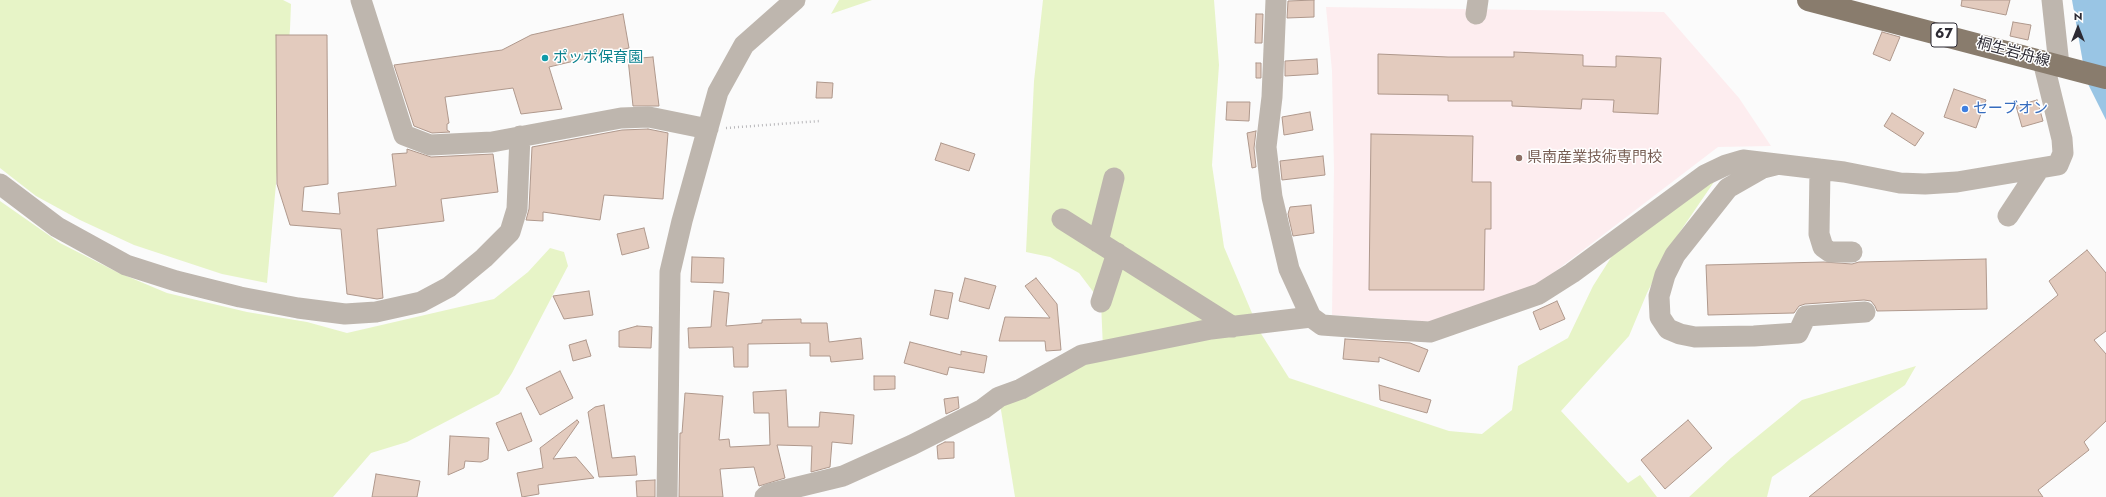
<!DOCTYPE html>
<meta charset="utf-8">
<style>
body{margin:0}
#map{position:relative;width:2106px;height:497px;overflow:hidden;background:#fbfbfb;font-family:Jost,sans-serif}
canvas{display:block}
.north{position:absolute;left:2058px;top:8px;width:40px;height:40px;-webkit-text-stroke:3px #fff;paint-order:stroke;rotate:0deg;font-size:11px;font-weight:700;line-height:16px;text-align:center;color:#2d2b34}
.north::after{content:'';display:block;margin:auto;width:14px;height:18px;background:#2d2b34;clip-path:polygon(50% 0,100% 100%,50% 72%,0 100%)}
</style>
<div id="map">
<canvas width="2106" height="497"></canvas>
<div class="north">N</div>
</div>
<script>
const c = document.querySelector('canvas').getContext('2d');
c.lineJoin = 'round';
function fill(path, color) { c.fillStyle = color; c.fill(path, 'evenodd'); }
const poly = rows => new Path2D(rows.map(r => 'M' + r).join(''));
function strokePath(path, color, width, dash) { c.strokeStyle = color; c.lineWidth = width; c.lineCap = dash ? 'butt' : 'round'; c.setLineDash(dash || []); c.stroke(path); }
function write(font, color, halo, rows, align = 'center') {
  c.font = font + ' Jost,"Noto Sans JP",sans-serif'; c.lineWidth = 3; c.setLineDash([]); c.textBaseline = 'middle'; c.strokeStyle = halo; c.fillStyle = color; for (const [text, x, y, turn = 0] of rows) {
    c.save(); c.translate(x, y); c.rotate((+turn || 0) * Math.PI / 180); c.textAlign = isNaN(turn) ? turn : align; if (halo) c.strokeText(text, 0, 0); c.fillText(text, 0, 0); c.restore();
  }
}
fill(poly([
 [1326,7,1664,12,1739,98,1771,146,1718,147,1540,283,1436,322,1332,315,1334,169,1332,71]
]), '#fdedef');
fill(poly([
 [0,0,283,0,291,4,290,29,267,283,222,274,134,245,80,220,36,196,0,168],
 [839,0,872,0,831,14],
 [1043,0,1214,0,1219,65,1212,165,1224,247,1260,332,1289,378,1449,431,1482,434,1512,410,1518,366,1568,338,1593,286,1612,256,1718,176,1673,242,1647,293,1629,336,1561,411,1628,483,1640,475,1657,497,1015,497,1000,404,1103,349,1101,302,1079,273,1050,257,1026,252,1034,81],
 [0,201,60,243,117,272,167,293,247,312,307,322,347,333,494,299,528,272,550,248,564,252,568,266,512,373,499,394,407,442,371,453,333,497,0,497],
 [1916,366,1905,385,1772,477,1767,497,1689,497,1731,458,1802,400]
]), '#e7f4c7');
fill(poly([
 [2072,0,2106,0,2106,120,2086,80]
]), '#99c5e4');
const building = poly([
 [1314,0,1314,17,1287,18,1288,1,1314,0],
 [1962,0,2010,0,2006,15,1961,6,1962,0],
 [623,14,629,48,549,67,562,109,521,114,513,88,445,97,449,123,447,124,447,130,450,132,432,133,414,126,394,65,502,50,531,35,623,14],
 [1256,14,1263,14,1262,43,1255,43,1256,14],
 [2013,22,2031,25,2028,40,2010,36,2013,22],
 [1882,32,1900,37,1890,61,1873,54,1882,32],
 [276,35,327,35,328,184,304,187,302,211,340,214,338,193,396,186,392,154,407,153,407,149,431,157,493,154,498,192,441,199,444,221,377,229,383,298,377,299,347,294,341,229,290,225,277,184,276,35],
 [1514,52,1583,55,1583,66,1616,67,1616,56,1661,58,1658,114,1613,112,1614,100,1582,99,1581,109,1512,106,1512,101,1448,101,1448,95,1378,94,1378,54,1448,57,1514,57,1514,52],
 [653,57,659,106,633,106,628,59,653,57],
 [1317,59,1318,74,1285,76,1285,61,1317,59],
 [1256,63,1261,63,1261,78,1256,78,1256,63],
 [817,82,833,83,832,98,816,98,817,82],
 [1954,89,1986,100,1976,128,1944,117,1954,89],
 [2037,100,2043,121,2022,127,2016,106,2037,100],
 [1227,102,1250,102,1249,121,1226,120,1227,102],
 [1310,112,1313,130,1284,135,1282,117,1310,112],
 [1892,113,1924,133,1915,146,1884,126,1892,113],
 [648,129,668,133,663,199,604,195,600,220,543,212,543,221,526,220,529,209,532,147,622,130,648,129],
 [1256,131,1254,148,1256,167,1252,168,1247,133,1256,131],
 [1371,134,1473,136,1472,182,1491,182,1491,229,1485,229,1484,290,1369,290,1371,134],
 [941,143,975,154,969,171,935,160,941,143],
 [1323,156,1325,175,1282,180,1280,161,1323,156],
 [1311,205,1314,233,1293,236,1288,214,1290,207,1311,205],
 [644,228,649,248,622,255,617,234,644,228],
 [2087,250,2106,273,2106,331,2094,340,2106,354,2106,421,2084,442,2089,450,2038,490,2043,497,1809,497,2058,295,2049,281,2087,250],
 [692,257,724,258,723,283,691,282,692,257],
 [1986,259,1987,309,1877,311,1875,306,1871,301,1864,300,1805,304,1799,306,1794,313,1708,315,1706,265,1824,262,1852,264,1859,262,1986,259],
 [965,278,996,286,989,309,959,301,965,278],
 [1036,278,1057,304,1061,350,1046,351,1045,341,999,341,1005,317,1050,318,1025,286,1036,278],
 [935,290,953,293,948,319,930,315,935,290],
 [589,291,593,315,564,319,553,296,589,291],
 [714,291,729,293,726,326,762,323,762,320,801,319,801,323,827,323,829,342,861,338,863,359,831,362,830,356,810,356,810,343,748,344,748,367,734,367,733,347,689,348,688,328,711,327,714,291],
 [1557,301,1565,319,1540,330,1533,312,1557,301],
 [637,326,652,327,651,348,619,347,619,331,637,326],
 [1345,339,1410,343,1428,350,1419,372,1379,357,1379,362,1343,359,1345,339],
 [586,340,591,356,573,361,569,345,586,340],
 [910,342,961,355,961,351,987,356,984,373,949,367,947,375,904,363,910,342],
 [560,371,573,398,540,415,526,388,560,371],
 [874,376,895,376,895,389,874,390,874,376],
 [1379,385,1431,400,1427,413,1380,400,1379,385],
 [786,390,788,427,819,427,820,412,854,415,852,444,832,442,830,467,811,472,812,446,777,445,785,478,759,486,754,467,720,469,723,497,679,497,680,433,682,433,685,393,723,396,719,440,729,439,730,447,770,445,769,413,754,413,753,392,786,390],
 [958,397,959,408,946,414,944,399,958,397],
 [604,405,612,458,635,456,637,475,599,477,588,412,595,407,604,405],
 [521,413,532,441,508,451,496,423,521,413],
 [577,420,579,422,553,459,576,457,594,478,538,485,539,494,522,497,517,473,543,468,540,448,577,420],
 [1688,420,1712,448,1665,489,1641,460,1688,420],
 [450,436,489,438,488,459,481,462,465,461,464,468,448,475,450,436],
 [945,442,954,442,954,458,938,459,937,446,945,442],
 [376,474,420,481,417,497,372,497,376,474],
 [655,480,655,497,637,497,636,481,655,480]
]);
fill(building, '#e3cbbe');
strokePath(building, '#af988c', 1);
strokePath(poly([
 [726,128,820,121]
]), '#b9b8bb', 2.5, [1, 3]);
strokePath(poly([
 [361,0,404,135,430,145,492,142,621,118,649,117,708,129],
 [1276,0,1272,97,1266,147,1272,197,1289,269,1311,317,1322,325,1378,329,1430,332,1539,294,1572,273,1705,175,1726,165,1743,160,1844,172,1900,183,1925,184,1957,182,2058,165,2063,153,2062,139,2043,61],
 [2052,0,2059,65],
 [1476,14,1478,0],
 [1775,165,1763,168,1728,188,1675,255,1665,275,1659,296,1660,317,1668,329,1680,334,1695,337,1754,336,1798,333,1806,316,1865,312],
 [1820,169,1819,234,1823,247,1830,252,1852,252],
 [0,184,57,227,126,265,176,281,240,297,298,308,345,314,376,312,421,302,449,287,484,258,510,232,517,209,520,136],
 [2008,216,2039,169],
 [1062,219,1233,327],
 [1098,242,1114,178],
 [1101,302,1117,253],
 [667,497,670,272,682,221,718,92,744,45,795,0],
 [765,497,769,494,843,476,912,445,983,409,999,397,1021,389,1082,355,1211,329,1311,317]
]), '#beb6ae', 21);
strokePath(poly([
 [1808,0,2106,78]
]), '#897c6d', 22);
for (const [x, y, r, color] of [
 [545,58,4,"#0f9aa8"],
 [1965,109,4,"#3f7fe0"],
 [1519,158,4,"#8d6e63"]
]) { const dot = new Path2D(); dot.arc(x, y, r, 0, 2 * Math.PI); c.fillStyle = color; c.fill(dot); strokePath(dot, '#fff', 1.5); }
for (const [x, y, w] of [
 [1944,35,26]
]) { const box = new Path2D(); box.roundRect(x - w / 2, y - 12, w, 24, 3); c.fillStyle = '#fff'; c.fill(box); strokePath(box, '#2d2b34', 1); }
write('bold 14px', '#2d2b34', null, [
 ["67",1944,35]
]);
write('15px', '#2d2b34', '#fff', [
 ["桐生岩舟線",2013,53,15]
]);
write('15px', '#0d838f', '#fff', [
 ["ポッポ保育園",553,58]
], 'left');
write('15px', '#366cbe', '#fff', [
 ["セーブオン",1973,109]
], 'left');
write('15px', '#785e54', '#fff', [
 ["県南産業技術専門校",1527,158]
], 'left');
</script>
